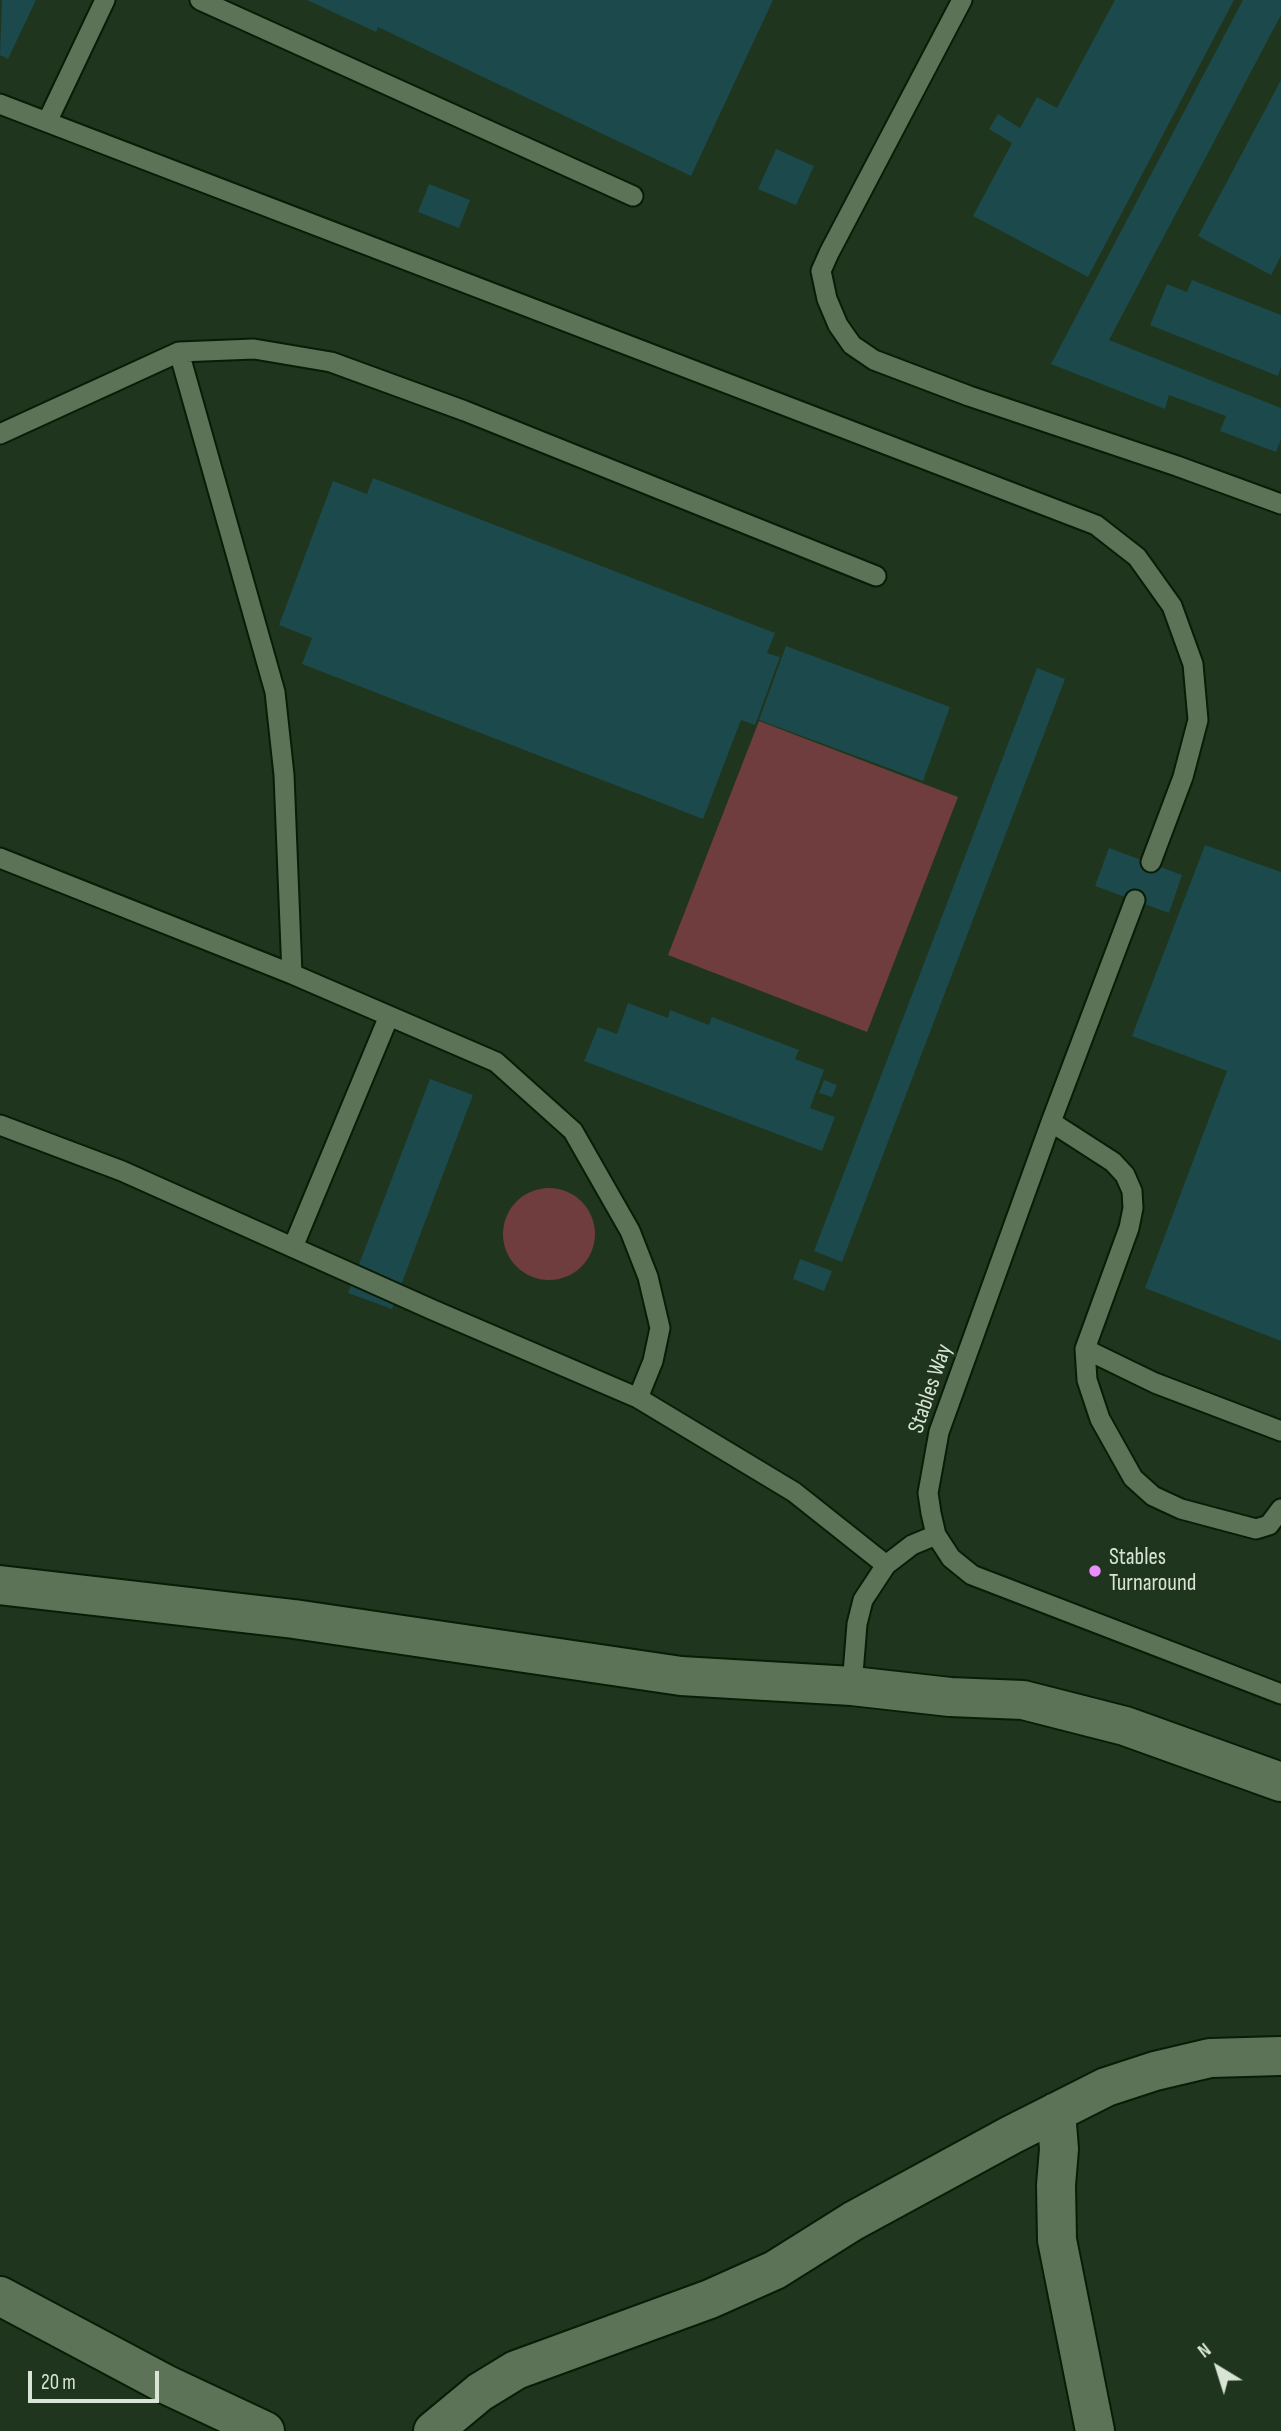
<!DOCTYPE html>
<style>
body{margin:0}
#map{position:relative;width:1281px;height:2431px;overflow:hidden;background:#20351d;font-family:"Sofia Sans Condensed",sans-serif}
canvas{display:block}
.north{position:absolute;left:1183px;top:2333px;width:70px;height:70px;-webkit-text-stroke:5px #20351d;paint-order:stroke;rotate:322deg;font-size:19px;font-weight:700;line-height:28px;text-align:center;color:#d8e5d6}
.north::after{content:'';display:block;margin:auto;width:24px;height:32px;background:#d8e5d6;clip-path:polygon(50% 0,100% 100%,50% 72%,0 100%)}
.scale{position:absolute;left:28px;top:2371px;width:131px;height:32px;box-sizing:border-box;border:4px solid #d8e5d6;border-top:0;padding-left:9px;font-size:21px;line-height:24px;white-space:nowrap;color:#d8e5d6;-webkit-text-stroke:5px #20351d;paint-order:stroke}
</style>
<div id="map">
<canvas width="1281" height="2431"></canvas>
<div class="north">N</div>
<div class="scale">20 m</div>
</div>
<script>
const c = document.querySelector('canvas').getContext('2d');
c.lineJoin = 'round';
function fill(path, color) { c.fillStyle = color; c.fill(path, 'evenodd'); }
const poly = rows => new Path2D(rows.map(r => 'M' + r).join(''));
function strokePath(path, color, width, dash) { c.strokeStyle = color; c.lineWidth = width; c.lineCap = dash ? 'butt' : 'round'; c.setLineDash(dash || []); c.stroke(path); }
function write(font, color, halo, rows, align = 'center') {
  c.font = font + ' "Sofia Sans Condensed",sans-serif'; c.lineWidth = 6; c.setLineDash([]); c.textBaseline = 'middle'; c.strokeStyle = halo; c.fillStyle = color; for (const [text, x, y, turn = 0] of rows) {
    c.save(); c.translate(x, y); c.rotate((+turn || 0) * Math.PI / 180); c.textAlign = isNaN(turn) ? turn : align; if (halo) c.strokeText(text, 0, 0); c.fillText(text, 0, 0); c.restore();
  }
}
fill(poly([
 [759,721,958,797,867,1032,668,955],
 '503 1234a46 46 0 1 1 92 0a46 46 0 1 1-92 0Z'
]), '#6f3d3d');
fill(poly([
 [2,0,36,0,8,59,0,55],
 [307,0,773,0,691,176,378,27,376,32],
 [1115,0,1234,0,1088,277,973,216,1012,143,989,129,998,114,1020,128,1037,97,1057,108],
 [1243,0,1281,0,1281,15,1109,340,1281,408,1281,439,1276,452,1220,431,1226,416,1169,395,1165,409,1051,364],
 [1281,80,1281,256,1271,275,1198,236],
 [776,149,814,166,796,205,758,189],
 [429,184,470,200,459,228,418,212],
 [1192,280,1281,315,1281,367,1278,376,1150,325,1167,284,1187,292],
 [373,478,775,633,767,653,780,657,755,725,741,720,703,819,302,664,312,638,279,625,333,481,367,494],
 [786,646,950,707,923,781,759,720],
 [1037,668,1065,679,842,1262,814,1251],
 [1205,845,1281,872,1281,1341,1145,1288,1227,1071,1132,1036],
 [1109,848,1182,875,1169,913,1095,886],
 [628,1003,668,1018,670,1010,709,1025,712,1017,799,1050,795,1059,824,1070,810,1108,835,1117,822,1151,584,1061,598,1027,617,1034],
 [430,1079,473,1095,392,1309,348,1293],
 [824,1080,837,1085,832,1097,819,1093],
 [800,1259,832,1271,824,1291,793,1279]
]), '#1b494c');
const lane = poly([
 [200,0,633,196],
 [962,0,829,253,821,271,827,299,838,325,852,345,874,360,969,396,1177,466,1281,504],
 [0,104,1096,525,1137,557,1172,606,1193,664,1198,720,1183,777,1151,862],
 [47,122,105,0],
 [179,352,254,349,331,362,465,411,876,576],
 [0,434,179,352,275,692,284,775,292,974],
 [0,858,292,974,496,1062,573,1131,630,1231,648,1277,660,1328,653,1361,638,1398],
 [1135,900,1051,1122,939,1432,928,1493,931,1513,936,1535,951,1558,972,1575,1281,1694],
 [1051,1122,1113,1162,1125,1175,1132,1191,1133,1208,1129,1228,1085,1349,1155,1383,1281,1431],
 [0,1125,122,1171,433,1310,638,1398,794,1492,886,1565],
 [293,1247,389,1016],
 [1085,1349,1087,1380,1100,1419,1133,1478,1153,1496,1181,1509,1256,1529,1269,1525,1281,1509],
 [852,1686,857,1624,863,1600,886,1565,912,1545,936,1535]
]);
const street = poly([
 [0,1585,294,1619,681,1676,852,1686,950,1697,1023,1700,1125,1726,1281,1782],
 [1056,2112,1059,2149,1056,2185,1057,2240,1095,2431],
 [0,2296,167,2385,265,2431],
 [433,2431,480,2392,516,2370,710,2299,775,2270,853,2221,1011,2135,1106,2087,1155,2071,1210,2058,1281,2056]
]);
strokePath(lane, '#081c06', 23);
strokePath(street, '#081c06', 42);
strokePath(lane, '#5c7358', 19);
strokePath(street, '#5c7358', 38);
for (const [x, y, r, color] of [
 [1095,1571,7,"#ea8dfd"]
]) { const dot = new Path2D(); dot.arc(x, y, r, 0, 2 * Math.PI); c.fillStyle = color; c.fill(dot); strokePath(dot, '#20351d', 2.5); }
write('23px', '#d8e5d6', '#20351d', [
 ["Stables Way",931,1389,-71]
]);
write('23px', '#d8e5d6', '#20351d', [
 ["Stables",1109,1558],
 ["Turnaround",1109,1584]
], 'left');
</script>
